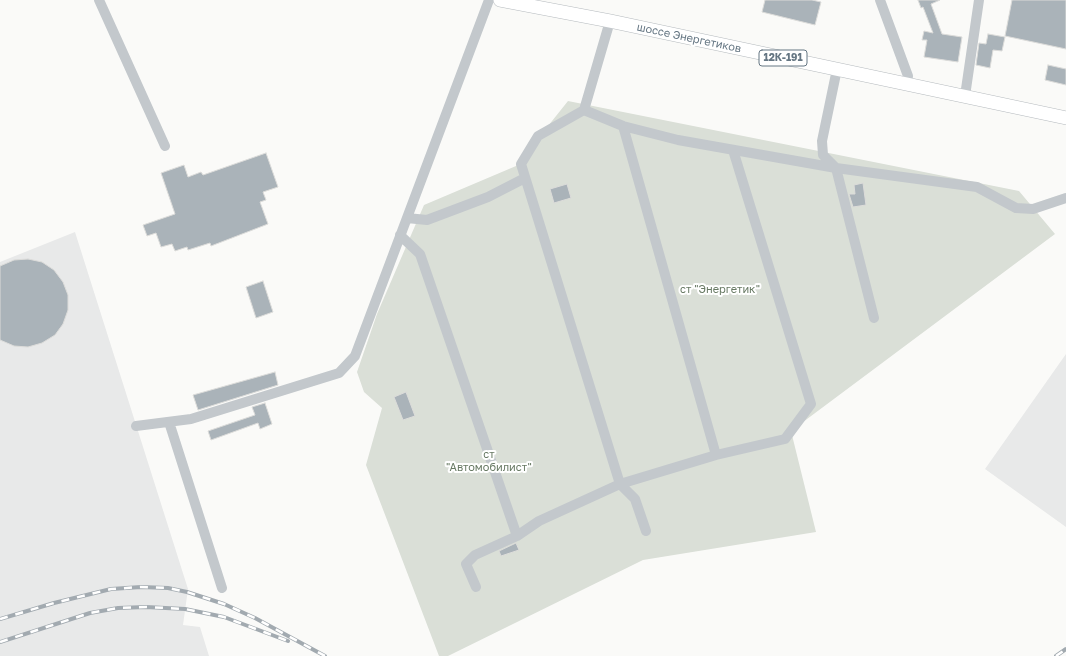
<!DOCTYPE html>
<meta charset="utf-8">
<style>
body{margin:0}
canvas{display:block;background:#fafaf8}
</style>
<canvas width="1066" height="656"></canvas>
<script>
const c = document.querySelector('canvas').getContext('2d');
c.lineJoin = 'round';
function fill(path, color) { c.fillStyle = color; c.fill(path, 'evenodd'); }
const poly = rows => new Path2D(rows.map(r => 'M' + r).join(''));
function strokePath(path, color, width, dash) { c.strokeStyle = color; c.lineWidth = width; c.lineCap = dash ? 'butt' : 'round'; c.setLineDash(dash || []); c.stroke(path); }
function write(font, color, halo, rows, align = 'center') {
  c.font = font + ' "Golos Text",sans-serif'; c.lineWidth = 4; c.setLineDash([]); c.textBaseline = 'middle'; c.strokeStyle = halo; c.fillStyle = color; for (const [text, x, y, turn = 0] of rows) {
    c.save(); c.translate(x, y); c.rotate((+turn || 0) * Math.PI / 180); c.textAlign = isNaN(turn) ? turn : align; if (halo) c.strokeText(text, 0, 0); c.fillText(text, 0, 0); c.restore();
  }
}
fill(poly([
 [75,232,188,589,183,625,200,627,209,656,0,656,0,262],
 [1066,354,1066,527,985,469]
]), '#e8e9e9');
fill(poly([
 [568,101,1019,191,1055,234,791,431,816,532,643,560,448,656,439,656,366,465,382,408,364,392,357,372,377,314,424,205,516,166]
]), '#dadfd7');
const building = poly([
 [765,0,812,0,821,2,815,25,762,12,765,0],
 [918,0,940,0,931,4,942,34,962,37,958,62,924,57,927,40,922,40,924,31,933,33,923,7,921,8,918,0],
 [1012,0,1066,0,1066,49,1005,36,1012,0],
 [988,34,1005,37,1002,51,993,50,990,68,976,65,979,43,986,44,988,34],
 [1048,65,1066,69,1066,85,1045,80,1048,65],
 [266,153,278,187,263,192,266,200,260,202,268,224,211,246,210,243,188,250,187,247,175,251,172,244,161,247,156,233,147,236,143,225,175,214,161,173,184,165,188,177,201,172,203,175,266,153],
 [863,183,866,205,853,207,849,194,855,194,854,185,863,183],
 [567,184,571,198,554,203,550,189,567,184],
 [28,259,42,262,54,270,63,282,68,295,68,310,63,324,55,335,42,343,28,347,14,346,0,340,0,266,14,260,28,259],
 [263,281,273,312,256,318,246,287,263,281],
 [275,372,278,385,198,410,193,395,275,372],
 [406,392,415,416,403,420,394,397,406,392],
 [265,403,272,424,260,429,258,423,211,440,208,431,255,415,252,407,265,403],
 [516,543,519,550,501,556,499,551,516,543]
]);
fill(building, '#aab3b9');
strokePath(building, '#dcdcda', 1);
const major = poly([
 [500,0,610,21,1066,118]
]);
strokePath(major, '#b5babe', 14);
strokePath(poly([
 [99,0,165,146],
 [880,0,908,76,907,84],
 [610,21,584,110,623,126,716,455],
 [837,69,822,141,823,155,836,168,874,318],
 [965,96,979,0],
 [584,110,538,136,521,164,620,484,635,499,646,531],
 [623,126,678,140,836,168,977,187,1016,208,1033,209,1066,198],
 [407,218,427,220,488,197,525,178],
 [400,235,420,254,517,536],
 [169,422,222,588],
 [136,426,191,419,339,373,355,356,489,0],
 [476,587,466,564,475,555,517,536,539,521,620,484,716,455,785,439,811,404,733,150]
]), '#c3c8cc', 10);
strokePath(major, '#fff', 13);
const rail = poly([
 [0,619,54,603,111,589,141,587,168,588,187,592,224,604,255,618,325,656],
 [0,642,90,613,118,608,146,607,185,609,224,617,288,641],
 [1056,656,1066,649]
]);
strokePath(rail, '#a2aab0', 4);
strokePath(rail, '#fff', 2.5, [8]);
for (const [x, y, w] of [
 [783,58,48]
]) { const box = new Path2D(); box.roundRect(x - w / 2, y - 8, w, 16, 3); c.fillStyle = '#fff'; c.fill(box); strokePath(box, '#657683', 1); }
write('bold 10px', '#657683', null, [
 ["12К-191",783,58]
]);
write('11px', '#657683', '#fff', [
 ["шоссе Энергетиков",689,38,12]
]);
write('11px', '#687a64', '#fff', [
 ["ст \"Энергетик\"",720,290],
 ["ст",489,455],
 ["\"Автомобилист\"",489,468]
]);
</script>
